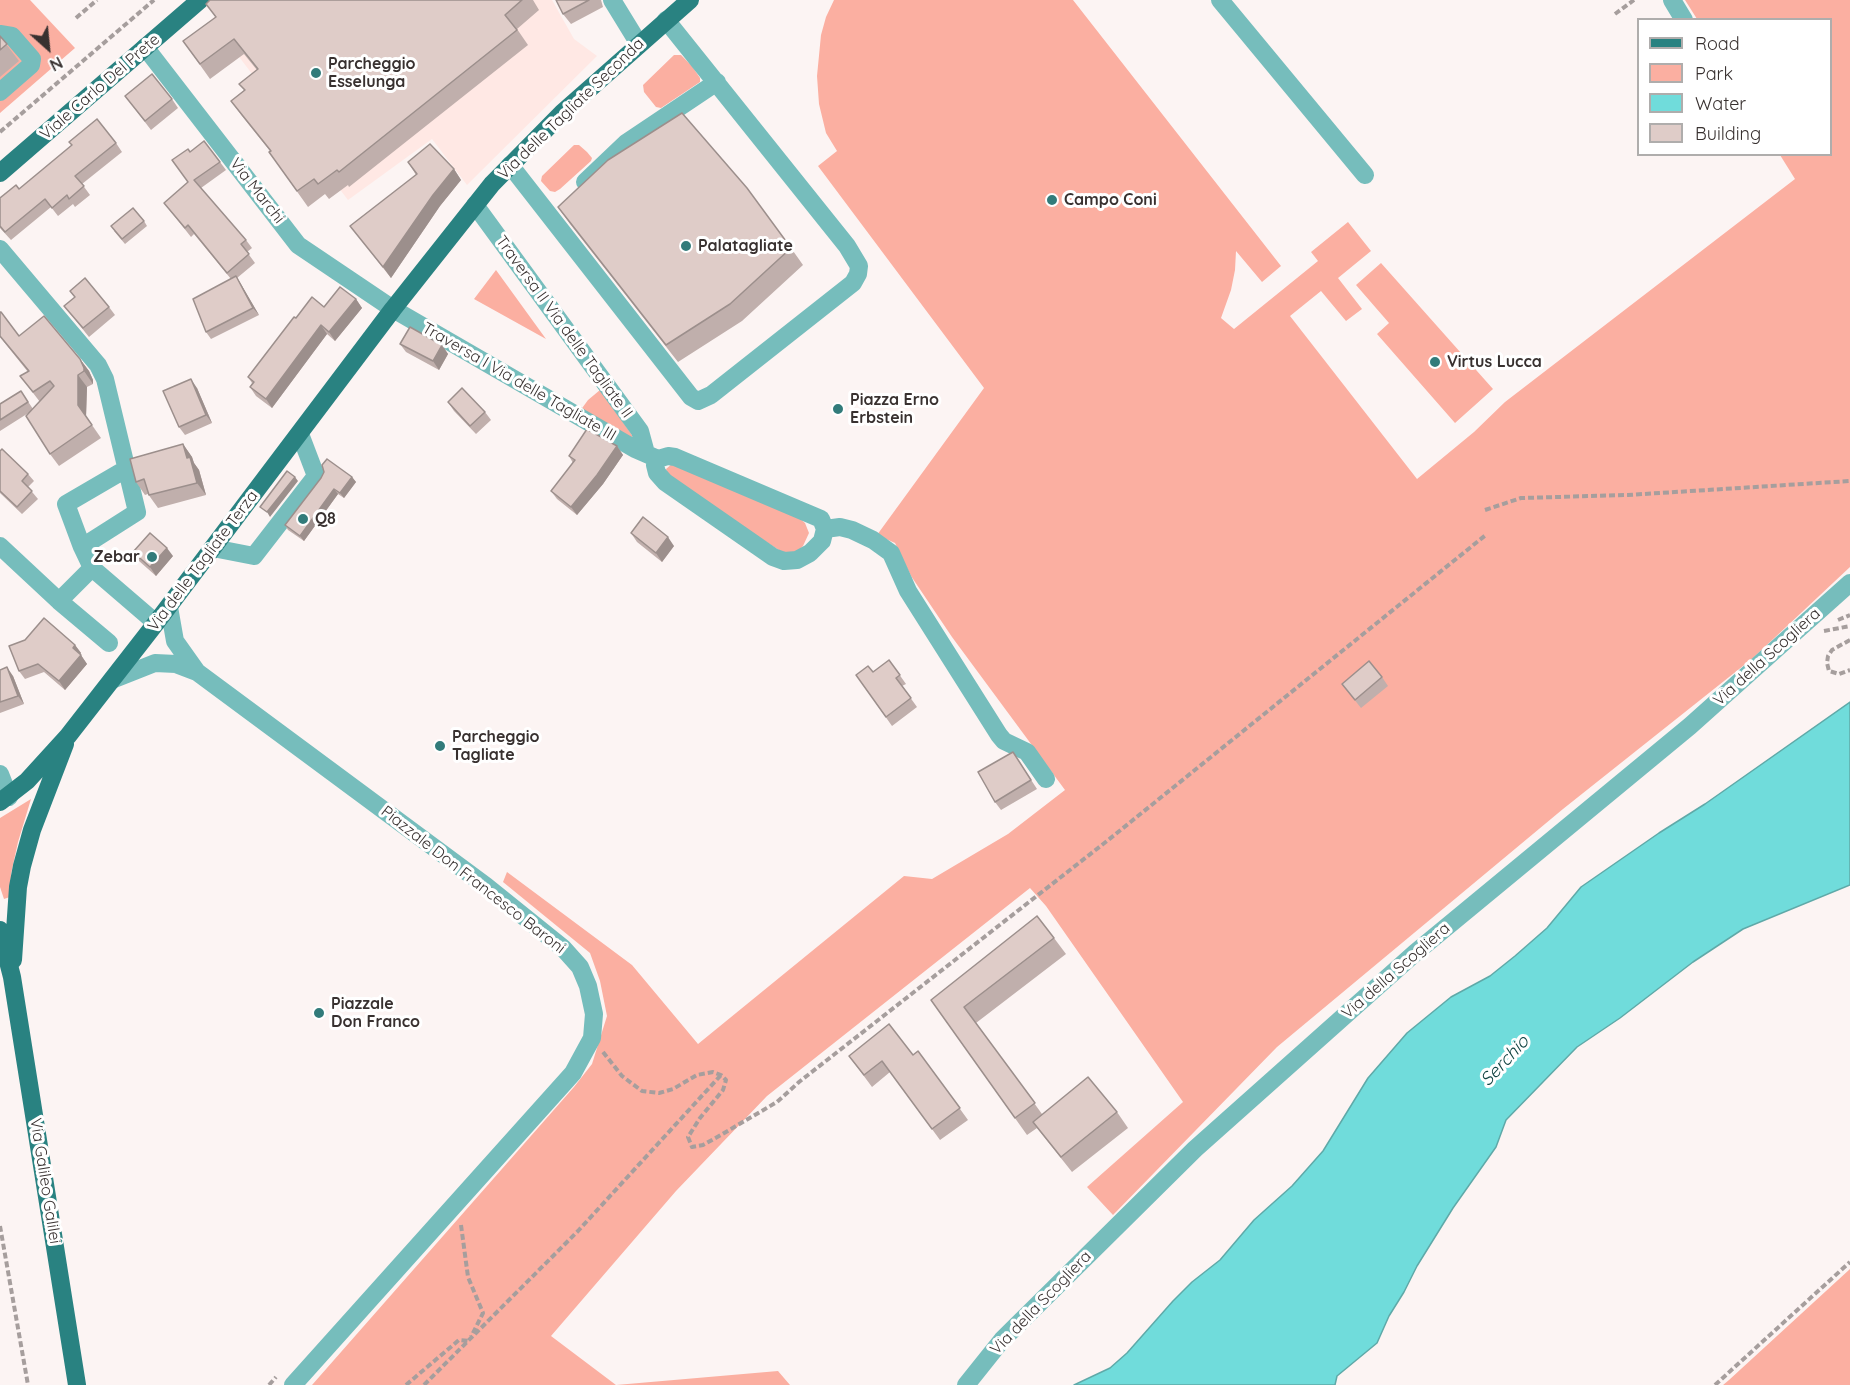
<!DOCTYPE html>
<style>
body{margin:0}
#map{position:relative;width:1850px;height:1385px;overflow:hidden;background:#fcf4f3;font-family:Quicksand,sans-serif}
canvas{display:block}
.legend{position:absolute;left:1637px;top:18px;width:195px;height:138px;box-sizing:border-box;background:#fff;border:2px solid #afadac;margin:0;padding:8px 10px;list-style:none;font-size:18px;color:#383130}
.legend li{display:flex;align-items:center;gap:12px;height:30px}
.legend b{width:30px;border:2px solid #afadac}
.north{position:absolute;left:18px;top:18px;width:60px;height:60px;-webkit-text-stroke:4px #fff;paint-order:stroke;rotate:153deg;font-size:16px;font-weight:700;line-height:24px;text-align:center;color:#383130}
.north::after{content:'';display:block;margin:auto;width:21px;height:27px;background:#383130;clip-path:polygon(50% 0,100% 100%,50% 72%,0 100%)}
</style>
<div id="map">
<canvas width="1850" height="1385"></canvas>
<ul class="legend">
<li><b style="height:8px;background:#298281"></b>Road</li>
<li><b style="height:16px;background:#fbafa1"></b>Park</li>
<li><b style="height:16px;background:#70dcdb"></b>Water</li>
<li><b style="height:16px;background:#dfccc8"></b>Building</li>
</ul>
<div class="north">N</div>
</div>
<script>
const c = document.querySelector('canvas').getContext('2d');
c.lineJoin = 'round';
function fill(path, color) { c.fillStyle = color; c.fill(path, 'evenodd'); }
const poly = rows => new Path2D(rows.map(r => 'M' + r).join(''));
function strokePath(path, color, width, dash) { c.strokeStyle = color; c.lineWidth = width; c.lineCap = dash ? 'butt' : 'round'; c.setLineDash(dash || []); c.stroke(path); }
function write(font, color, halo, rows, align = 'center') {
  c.font = font + ' Quicksand,sans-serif'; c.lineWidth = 6; c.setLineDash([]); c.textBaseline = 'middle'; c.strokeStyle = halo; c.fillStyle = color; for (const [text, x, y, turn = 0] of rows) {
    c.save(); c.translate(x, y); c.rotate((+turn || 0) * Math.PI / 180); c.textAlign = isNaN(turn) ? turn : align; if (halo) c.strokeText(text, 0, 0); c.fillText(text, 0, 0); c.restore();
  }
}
fill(poly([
 [233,0,552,0,574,39,597,56,467,185,432,139,348,200,211,20]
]), '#ffe8e4');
fill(poly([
 [0,0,30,0,75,48,0,113],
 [834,0,1073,0,1281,266,1262,282,1236,251,1235,270,1231,290,1221,318,1234,329,1318,261,1311,252,1348,222,1371,251,1338,278,1362,309,1346,321,1321,291,1290,316,1417,479,1474,432,1505,402,1795,179,1780,155,1830,154,1830,20,1697,19,1685,0,1850,0,1850,567,1753,658,1563,809,1277,1047,1113,1215,1087,1187,1183,1102,1046,906,1030,888,767,1096,676,1191,551,1336,616,1385,778,1371,790,1385,312,1385,574,1087,592,1064,607,1016,600,981,590,953,503,882,507,872,632,965,698,1044,904,876,932,879,1008,834,1065,790,952,637,911,576,895,543,877,535,984,388,818,166,837,151,826,133,819,104,817,76,821,35,826,17],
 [674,55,681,55,692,66,700,78,700,82,661,108,656,107,644,92,643,85],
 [574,145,579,145,587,152,592,158,591,161,560,189,555,192,550,191,541,181,542,176],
 [1381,263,1493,389,1455,423,1377,334,1389,323,1356,285],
 [496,270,546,339,474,299],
 [600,390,632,435,632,440,580,411,588,400],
 [673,463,798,517,805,523,809,533,803,546,795,554,785,554,669,479,666,469],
 [31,799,18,842,11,874,10,897,4,899,0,887,0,818],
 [1850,1269,1850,1385,1723,1385,1729,1380]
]), '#fbafa1');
const water = poly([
 [1850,702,1850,885,1743,929,1693,962,1620,1018,1577,1047,1506,1120,1496,1147,1453,1208,1417,1266,1404,1292,1389,1316,1377,1343,1337,1376,1335,1385,1074,1385,1110,1368,1127,1353,1173,1301,1192,1282,1220,1260,1254,1220,1292,1186,1323,1151,1368,1078,1407,1033,1451,997,1490,976,1515,956,1547,928,1581,887,1659,833,1705,804,1850,702]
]);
fill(water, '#70dcdb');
strokePath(water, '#5fa9a8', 1.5);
strokePath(poly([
 [1615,14,1634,0],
 [76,18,97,0],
 [0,132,154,0],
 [1485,510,1521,498,1628,495,1850,481],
 [1838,620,1850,615],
 [1824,631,1850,626],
 [1850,640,1832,650,1828,656,1827,663,1829,671,1839,674,1850,670],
 [603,1052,622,1076,642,1091,659,1093,673,1089,697,1075,713,1072,721,1075,726,1080,723,1090,700,1118,688,1137,692,1147,703,1145,719,1136,777,1102,799,1082,1107,841,1487,534],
 [461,1225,468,1277,483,1313,471,1337],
 [0,1226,28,1385],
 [269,1385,276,1377],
 [406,1385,459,1340,469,1341],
 [424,1385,578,1231,721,1075],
 [1715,1385,1850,1262]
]), '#a69e9d', 4, [6, 3]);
strokePath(poly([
 [612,0,639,44],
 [1220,0,1365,175],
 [1672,0,1684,20],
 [0,34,12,36,32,59,31,65,0,92],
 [145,47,298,245,393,309,635,449,658,459,655,465,657,473,665,482,773,557,784,561,797,560,810,553,822,541,825,529],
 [510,165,691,397,698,401,711,395,853,283,858,274,859,266,847,246,666,20],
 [585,182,626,143,717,82],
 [475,205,640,431,646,453],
 [0,249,98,365,105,379,137,512,82,547,92,568,156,623],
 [658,459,668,456,675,457,821,519,825,529],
 [825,529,840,527,852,530,873,540,891,553,908,591,999,735,1004,741,1027,752,1046,779],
 [0,546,59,601,109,643],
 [82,547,66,504,126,469],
 [213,548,254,556,316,476,300,434],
 [59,601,92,568],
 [169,607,175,641,197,672,486,886,563,948,580,967,588,986,594,1014,592,1038,573,1073,293,1385],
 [112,680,155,663,176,664,197,672],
 [0,774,9,797],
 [966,1385,1002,1340,1195,1149,1415,953,1690,726,1850,583]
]), '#76bdbc', 18);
strokePath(poly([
 [0,173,200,0],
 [0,802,27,781,68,736,156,623,393,309,492,184,562,113,690,0],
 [0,930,12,977,77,1385],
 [13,960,18,887,22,866,32,830,65,744]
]), '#298281', 18);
fill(poly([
 [210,0,533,0,539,10,517,29,528,45,349,187,348,185,329,199,325,194,308,207,269,152,270,151,242,116,231,101,244,90,239,84,257,70,244,54,210,79,183,41,216,17,206,4],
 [556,0,601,0,603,7,571,24,563,14],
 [0,36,19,61,0,77],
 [125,96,172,99,178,108,151,130],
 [116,143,122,152,82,184,90,195,75,207,73,204,58,216,51,207,11,240,0,228,0,198],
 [190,152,220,162,226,170,201,188,246,240,252,248,247,252,255,263,237,278,259,315,211,339,206,332,231,279,194,234,191,237,164,203,188,183],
 [408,162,454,169,461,180,440,206,391,278,350,226,416,175],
 [558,207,791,248,803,265,742,321,678,362,570,224],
 [144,221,147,226,125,244,114,231],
 [70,291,109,307,115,315,89,337,64,306,75,297],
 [356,299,362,308,335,341,327,334,272,408,256,396,250,387,252,383,248,377,296,318,324,307],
 [0,312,19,336,80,359,89,371,93,380,93,384,87,387,86,417,101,438,59,466,50,454,30,412,0,431,0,404,21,391,33,409,40,402,20,376,28,372,0,337],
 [400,344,442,345,448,354,439,370,406,352],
 [197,388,212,423,185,435,179,427],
 [448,402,485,412,491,420,476,434,454,411],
 [183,444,192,457,194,463,199,470,206,495,158,508,148,494,145,495,136,482],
 [617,446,623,455,603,484,577,515,557,499,551,491,573,463,569,456],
 [0,451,28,474,34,481,28,487,38,499,22,514,0,493],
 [352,477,356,482,344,498,338,494,304,541,288,530,285,525],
 [631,533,674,546,662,562,637,542],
 [133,552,173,556,156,576,139,561],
 [75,645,81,653,80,654,87,664,65,690,44,672,25,679,19,671],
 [889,660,906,684,902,686,917,707,892,726,856,675,873,672],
 [0,670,13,676,24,704,0,713],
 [1382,677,1388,686,1361,708,1342,684],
 [1013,752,1037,789,1001,810,995,802],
 [1054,938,1066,954,976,1023,1042,1114,1117,1112,1128,1128,1072,1172,1037,1128,1027,1135,931,1000],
 [918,1051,968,1120,940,1140,890,1072,872,1087,849,1056,913,1055]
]), '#c0afac');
fill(poly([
 [454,169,461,180,440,206,391,278,383,267,433,195],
 [236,276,241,284,259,315,253,308],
 [356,299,362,308,335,341,329,332],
 [321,325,327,334,272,408,266,399],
 [442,345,448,354,439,370,433,361],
 [80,359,89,371,93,380,93,384,84,371],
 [78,375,87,387,86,417,101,438,78,405],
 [191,379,197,388,212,423,206,415],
 [183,444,192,457,194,463,199,470,206,495,197,483,187,458],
 [617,446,623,455,603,484,577,515,571,507],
 [295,477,298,481,270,517,267,512],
 [352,477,356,482,344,498,340,493],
 [334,489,338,494,304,541,300,536],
 [668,537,674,546,662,562,656,553],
 [167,548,173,556,156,576,150,567],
 [75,645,81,653,79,656,73,648],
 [81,655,87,664,65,690,59,681],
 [7,667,13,676,24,704,18,696]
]), '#9c8f8c');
const building = poly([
 [210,0,522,0,505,15,517,30,339,172,337,170,318,184,314,179,297,191,269,152,271,151,231,101,245,90,239,84,258,69,234,39,200,64,183,41,216,17,206,4,210,0],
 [556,0,589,0,563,14,556,0],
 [0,36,7,44,0,50,0,36],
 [152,74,172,99,145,121,125,96,152,74],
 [682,113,747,188,791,248,730,304,666,345,558,207,608,160,682,113],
 [97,119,116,143,75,176,84,186,69,199,67,195,52,208,45,199,5,232,0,226,0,198,16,185,19,189,72,145,69,142,97,119],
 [204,141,220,162,194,180,246,240,241,244,249,254,227,273,188,225,185,228,164,203,188,182,172,160,188,149,190,152,204,141],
 [430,144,454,169,433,195,383,267,350,226,417,174,408,162,430,144],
 [133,208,144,221,122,239,111,226,133,208],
 [236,276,253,308,206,332,193,299,236,276],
 [85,278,109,307,83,328,64,306,75,297,70,291,85,278],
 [340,287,356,299,329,332,321,325,266,399,250,387,254,382,248,377,294,317,296,318,312,297,324,307,340,287],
 [0,312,1,312,19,336,44,316,80,359,84,368,84,371,78,375,78,405,92,425,50,454,26,416,54,386,50,381,33,392,20,376,29,371,0,336,0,312],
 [410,327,442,345,433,361,400,344,410,327],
 [191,379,206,415,179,427,163,391,191,379],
 [462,388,485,412,470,426,448,402,462,388],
 [21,391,28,402,0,420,0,404,21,391],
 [587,429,617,446,597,475,571,507,551,491,575,460,569,456,587,429],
 [183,444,187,458,190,457,197,483,149,495,144,479,136,482,130,459,183,444],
 [2,449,28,474,22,481,32,491,17,507,0,491,0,451,2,449],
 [327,459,352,477,340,493,334,489,300,536,285,525,321,478,324,472,322,465,327,459],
 [287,471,295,477,267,512,260,507,287,471],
 [643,517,668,537,656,553,631,533,643,517],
 [150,533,167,548,150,567,133,552,150,533],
 [44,618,75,645,73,648,81,655,59,681,38,664,19,671,9,646,25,640,44,618],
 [889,660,900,675,896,678,911,698,886,717,856,675,868,666,873,672,889,660],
 [1369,661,1382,677,1355,700,1342,684,1369,661],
 [7,667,18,696,0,702,0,670,7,667],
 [1013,752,1031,780,995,802,978,772,1013,752],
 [1037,916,1054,938,964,1007,1035,1103,1015,1118,931,1000,1037,916],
 [889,1024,913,1055,918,1051,960,1108,932,1129,882,1061,864,1075,849,1056,889,1024],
 [1088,1077,1117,1112,1061,1157,1033,1122,1088,1077]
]);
fill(building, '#dfccc8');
strokePath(building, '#9c8f8c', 1.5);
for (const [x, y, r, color] of [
 [316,73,6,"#327b7a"],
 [1052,200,6,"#327b7a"],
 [686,246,6,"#327b7a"],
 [1435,362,6,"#327b7a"],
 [838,409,6,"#327b7a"],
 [303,519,6,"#327b7a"],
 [152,557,6,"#327b7a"],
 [440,746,6,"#327b7a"],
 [319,1013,6,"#327b7a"]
]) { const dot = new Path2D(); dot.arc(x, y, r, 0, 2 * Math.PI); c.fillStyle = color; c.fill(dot); strokePath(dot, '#fff', 2); }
write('bold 16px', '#383130', '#fff', [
 ["Parcheggio",328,64],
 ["Esselunga",328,82],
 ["Campo Coni",1064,200],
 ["Palatagliate",698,246],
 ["Virtus Lucca",1447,362],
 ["Piazza Erno",850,400],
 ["Erbstein",850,418],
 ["Q8",315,519],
 ["Zebar",140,557,"right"],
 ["Parcheggio",452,737],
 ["Tagliate",452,755],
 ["Piazzale",331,1004],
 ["Don Franco",331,1022]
], 'left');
write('16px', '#383130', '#fff', [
 ["Viale Carlo Del Prete",100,87,-41],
 ["Via delle Tagliate Seconda",571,109,-44],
 ["Via Marchi",257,191,52],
 ["Traversa II Via delle Tagliate II",564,327,54],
 ["Traversa I Via delle Tagliate III",519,382,30],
 ["Via delle Tagliate Terza",203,561,-53],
 ["Via della Scogliera",1767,657,-42],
 ["Piazzale Don Francesco Baroni",473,880,38],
 ["Via della Scogliera",1396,971,-41],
 ["Via Galileo Galilei",45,1181,81],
 ["Via della Scogliera",1041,1303,-46]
]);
write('italic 18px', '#104342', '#fff', [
 ["Serchio",1505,1061,-47]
]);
</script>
